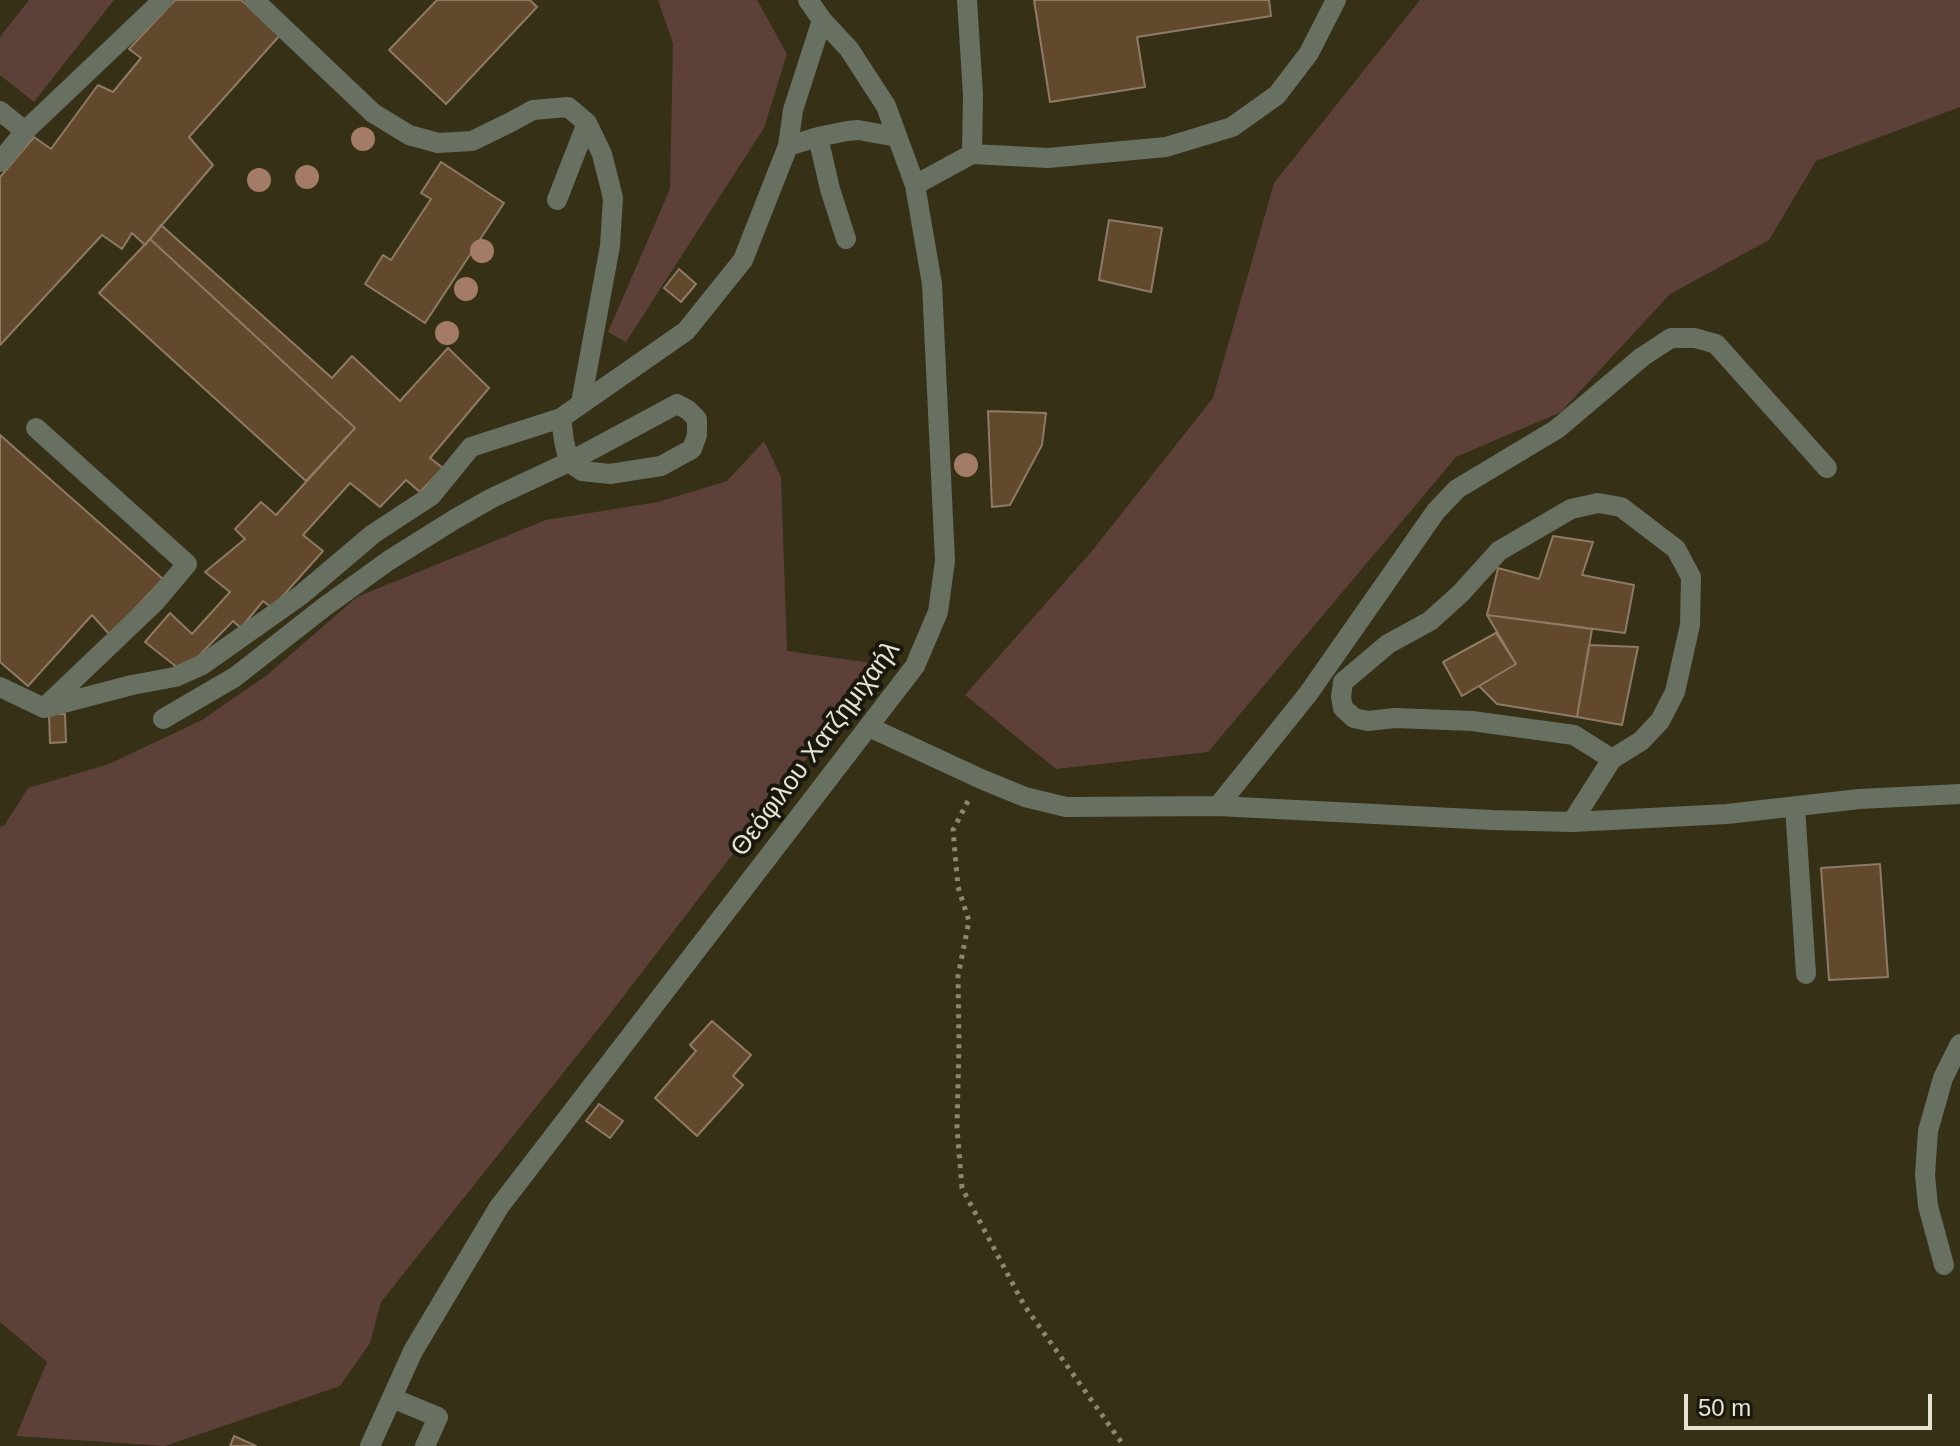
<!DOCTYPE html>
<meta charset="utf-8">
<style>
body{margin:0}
#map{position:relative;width:1960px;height:1446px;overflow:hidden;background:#353016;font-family:Helvetica,sans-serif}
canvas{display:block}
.scale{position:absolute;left:1684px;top:1394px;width:248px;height:36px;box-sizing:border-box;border:4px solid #e5e3d3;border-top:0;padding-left:10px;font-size:24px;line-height:28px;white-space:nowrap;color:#e5e3d3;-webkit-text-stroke:6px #1a180d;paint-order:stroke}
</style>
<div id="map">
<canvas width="1960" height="1446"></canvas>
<div class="scale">50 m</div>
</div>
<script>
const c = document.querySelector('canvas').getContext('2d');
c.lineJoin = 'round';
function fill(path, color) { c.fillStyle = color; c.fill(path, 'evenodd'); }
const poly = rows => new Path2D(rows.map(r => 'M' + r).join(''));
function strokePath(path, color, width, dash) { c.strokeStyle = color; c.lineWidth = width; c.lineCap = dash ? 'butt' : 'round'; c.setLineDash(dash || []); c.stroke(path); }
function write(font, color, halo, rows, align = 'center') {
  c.font = font + ' Helvetica,sans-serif'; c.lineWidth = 8; c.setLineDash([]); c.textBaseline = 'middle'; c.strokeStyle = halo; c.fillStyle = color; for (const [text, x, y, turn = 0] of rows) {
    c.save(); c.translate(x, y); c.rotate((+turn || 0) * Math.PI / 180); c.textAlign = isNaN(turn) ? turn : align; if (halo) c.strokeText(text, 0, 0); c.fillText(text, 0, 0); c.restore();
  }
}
fill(poly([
 [29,0,114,0,34,102,0,75,0,37],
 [658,0,757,0,787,54,764,128,626,342,608,332,670,189,673,43],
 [1420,0,1960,0,1960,107,1816,161,1769,240,1670,294,1561,412,1456,457,1208,752,1056,769,965,695,1092,551,1213,398,1274,183],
 [764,441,781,477,787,651,879,664,606,1019,381,1302,370,1343,340,1386,165,1446,16,1436,47,1362,0,1322,0,827,4,826,28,788,109,764,202,720,267,675,357,597,546,520,658,502,727,481]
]), '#5d4139');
const building = poly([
 [175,0,241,0,281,34,189,137,213,165,150,239,145,245,132,233,122,249,102,235,0,345,0,177,34,137,51,149,98,85,113,92,141,58,129,49,175,0],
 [437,0,530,0,537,7,446,104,389,50,437,0],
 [1034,0,1269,0,1271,16,1137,37,1145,87,1050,102,1034,0],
 [441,162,504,203,425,323,365,284,383,255,391,260,431,199,421,193,441,162],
 [1109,220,1162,228,1151,292,1099,280,1109,220],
 [161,225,332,378,352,356,400,401,448,348,489,388,430,458,443,468,420,492,406,480,380,507,350,483,303,535,323,551,272,608,263,601,241,628,233,621,183,672,145,642,170,613,192,634,230,592,205,572,245,539,235,529,261,502,276,515,355,428,150,239,161,225],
 [150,239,355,428,306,481,99,293,150,239],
 [679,269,696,284,681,302,664,288,679,269],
 [988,411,1046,413,1042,445,1010,505,992,507,988,411],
 [0,435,163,579,110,635,92,615,28,686,0,662,0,435],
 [1553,536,1593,542,1582,575,1634,585,1625,633,1487,615,1498,568,1539,579,1553,536],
 [1487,615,1592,629,1577,717,1497,704,1479,686,1516,664,1487,615],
 [1496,633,1516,664,1462,696,1443,662,1496,633],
 [1589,645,1638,647,1622,725,1577,717,1589,645],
 [49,714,65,714,66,742,50,743,49,714],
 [1880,864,1888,977,1829,980,1821,868,1880,864],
 [712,1021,751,1055,733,1076,743,1085,697,1136,655,1098,696,1051,690,1045,712,1021],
 [599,1104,623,1121,610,1138,586,1121,599,1104],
 [234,1436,256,1446,230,1446,234,1436]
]);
fill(building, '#62492e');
strokePath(building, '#8f7a64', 2);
strokePath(poly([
 [968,801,953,830,958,887,969,921,958,976,959,1043,957,1128,962,1188,1024,1305,1124,1446]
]), '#8b8772', 5, [4, 6]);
strokePath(poly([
 [254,0,373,113,409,135,438,143,472,141,509,123,533,110,568,107,587,123,602,154,613,198,610,246,581,403],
 [0,111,25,131],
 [818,137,830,189,846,239],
 [788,146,818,137,847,131,858,130,897,137],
 [972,154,1048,158,1166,147,1232,127,1277,95,1309,53,1336,0],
 [0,162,25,131,163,0],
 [915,185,972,154,973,95,967,0],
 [557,200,587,123],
 [36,428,187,564,155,602,47,705],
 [0,687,44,708,132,685,175,677,202,665,301,595,373,534,431,496,471,447,561,418,686,331,743,260,788,146,793,110,822,20],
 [163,719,235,677,323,608,388,561,455,519,492,498,569,462,677,404,688,410,697,419,697,435,692,449,661,466,610,474,582,471,569,462,564,441,561,418],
 [869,727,981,779,1025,797,1066,807,1218,806,1492,820,1572,822,1727,814,1859,799,1960,794],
 [1218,806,1308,694,1436,511,1457,489,1557,429,1642,357,1671,338,1695,338,1716,344,1827,468],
 [1795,807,1806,974],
 [1572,822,1612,759,1641,741,1660,721,1675,692,1690,625,1691,577,1676,549,1621,507,1598,503,1571,509,1499,551,1461,593,1430,621,1388,644,1343,682,1341,697,1343,708,1354,718,1368,721,1395,718,1472,721,1574,735,1612,759],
 [1944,1265,1928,1206,1925,1175,1928,1131,1943,1078,1960,1044],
 [392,1398,438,1417,425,1446],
 [370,1446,413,1351,499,1207,915,666,938,612,945,561,932,284,915,185,886,106,849,49,822,20,808,0]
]), '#687062', 20);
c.fillStyle = '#a37b66';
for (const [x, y] of [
 [363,139],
 [307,177],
 [259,180],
 [482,251],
 [466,289],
 [447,333],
 [966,465]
]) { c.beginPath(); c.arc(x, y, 12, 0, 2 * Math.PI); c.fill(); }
write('26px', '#e5e3d3', '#1a180d', [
 ["Θεόφιλου Χατζημιχαήλ",816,749,-53]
]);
</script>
